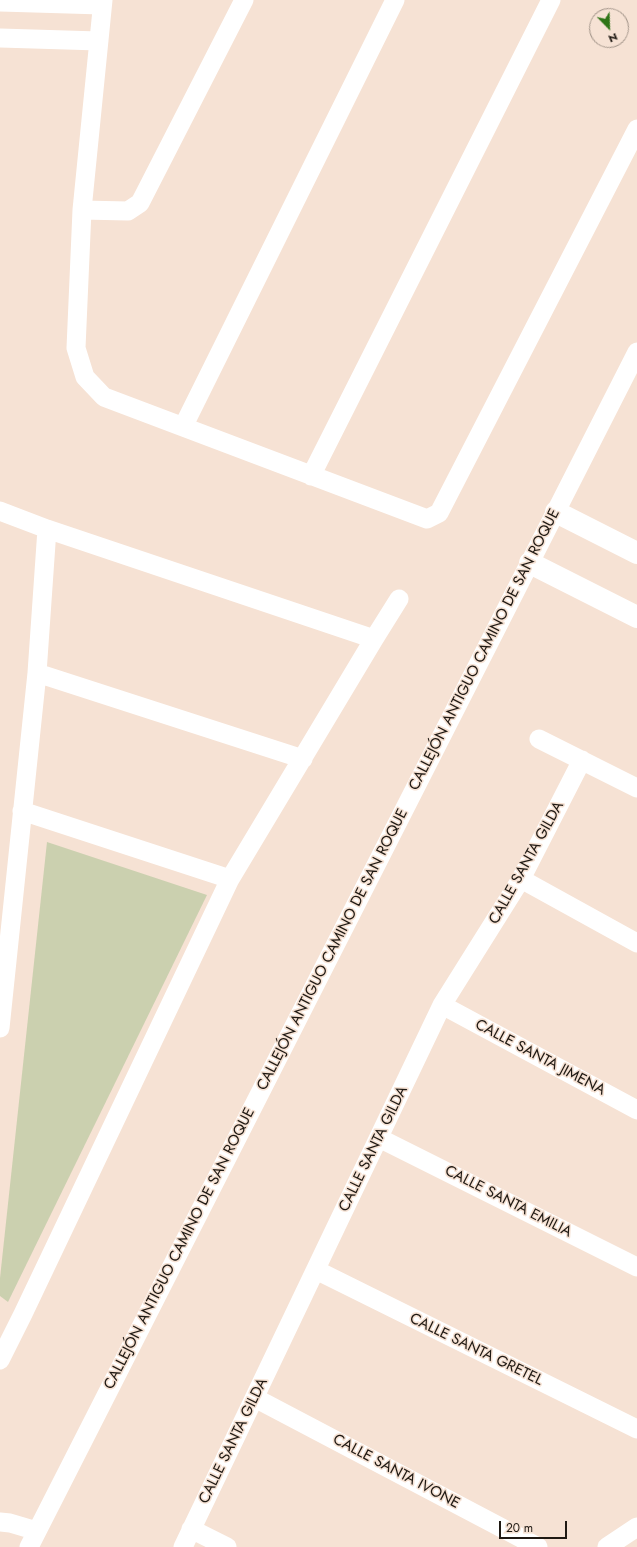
<!DOCTYPE html>
<meta charset="utf-8">
<style>
body{margin:0}
#map{position:relative;width:637px;height:1547px;overflow:hidden;background:#f6e2d4;font-family:Jost,sans-serif}
canvas{display:block}
.north{position:absolute;left:589px;top:8px;width:40px;height:40px;box-sizing:border-box;background:#f6e2d4;border:1px solid #a09287;border-radius:50%;rotate:157deg;font-size:11px;font-weight:700;line-height:16px;text-align:center;color:#1f1913}
.north::after{content:'';display:block;margin:auto;width:14px;height:18px;background:#2f7517;clip-path:polygon(50% 0,100% 100%,50% 72%,0 100%)}
.scale{position:absolute;left:499px;top:1521px;width:68px;height:18px;box-sizing:border-box;border:2px solid #1f1913;border-top:0;padding-left:5px;font-size:12px;line-height:14px;white-space:nowrap;color:#1f1913;-webkit-text-stroke:3px #f6e2d4;paint-order:stroke}
</style>
<div id="map">
<canvas width="637" height="1547"></canvas>
<div class="north">N</div>
<div class="scale">20 m</div>
</div>
<script>
const c = document.querySelector('canvas').getContext('2d');
c.lineJoin = 'round';
function fill(path, color) { c.fillStyle = color; c.fill(path, 'evenodd'); }
const poly = rows => new Path2D(rows.map(r => 'M' + r).join(''));
function strokePath(path, color, width, dash) { c.strokeStyle = color; c.lineWidth = width; c.lineCap = dash ? 'butt' : 'round'; c.setLineDash(dash || []); c.stroke(path); }
function write(font, color, halo, rows, align = 'center') {
  c.font = font + ' Jost,sans-serif'; c.lineWidth = 3; c.setLineDash([]); c.textBaseline = 'middle'; c.strokeStyle = halo; c.fillStyle = color; for (const [text, x, y, turn = 0] of rows) {
    c.save(); c.translate(x, y); c.rotate((+turn || 0) * Math.PI / 180); c.textAlign = isNaN(turn) ? turn : align; if (halo) c.strokeText(text, 0, 0); c.fillText(text, 0, 0); c.restore();
  }
}
fill(poly([
 [47,842,207,895,8,1302,0,1296,0,1278]
]), '#cbd0af');
strokePath(poly([
 [103,0,82,210,76,348,85,377,104,397,427,519,439,513,637,129],
 [0,2,102,5],
 [0,38,99,41],
 [82,210,128,211,140,203,244,0],
 [183,427,395,0],
 [311,476,551,0],
 [0,511,47,529,374,639],
 [37,673,303,759],
 [539,739,637,788],
 [22,811,230,879],
 [521,879,637,943],
 [442,1005,637,1110],
 [0,1028,37,673,47,529],
 [379,1138,637,1267],
 [316,1270,637,1429],
 [0,1360,23,1314,230,879,374,639,399,599],
 [255,1398,538,1547],
 [0,1522,10,1523,37,1531],
 [191,1529,227,1547],
 [29,1547,637,352],
 [183,1547,442,1005,521,879,582,760],
 [607,1547,637,1527]
]), '#fff', 19);
strokePath(poly([
 [556,512,637,553],
 [530,563,637,617]
]), '#fff', 22);
write('15px', '#1f1913', '#f6e2d4', [
 ["CALLEJÓN ANTIGUO CAMINO DE SAN ROQUE",485,650,-63],
 ["CALLE SANTA GILDA",527,863,-61],
 ["CALLEJÓN ANTIGUO CAMINO DE SAN ROQUE",333,950,-63],
 ["CALLE SANTA JIMENA",540,1058,28],
 ["CALLE SANTA GILDA",374,1149,-64],
 ["CALLE SANTA EMILIA",508,1202,27],
 ["CALLEJÓN ANTIGUO CAMINO DE SAN ROQUE",180,1249,-63],
 ["CALLE SANTA GRETEL",476,1350,26],
 ["CALLE SANTA GILDA",234,1441,-64],
 ["CALLE SANTA IVONE",396,1472,28]
]);
</script>
